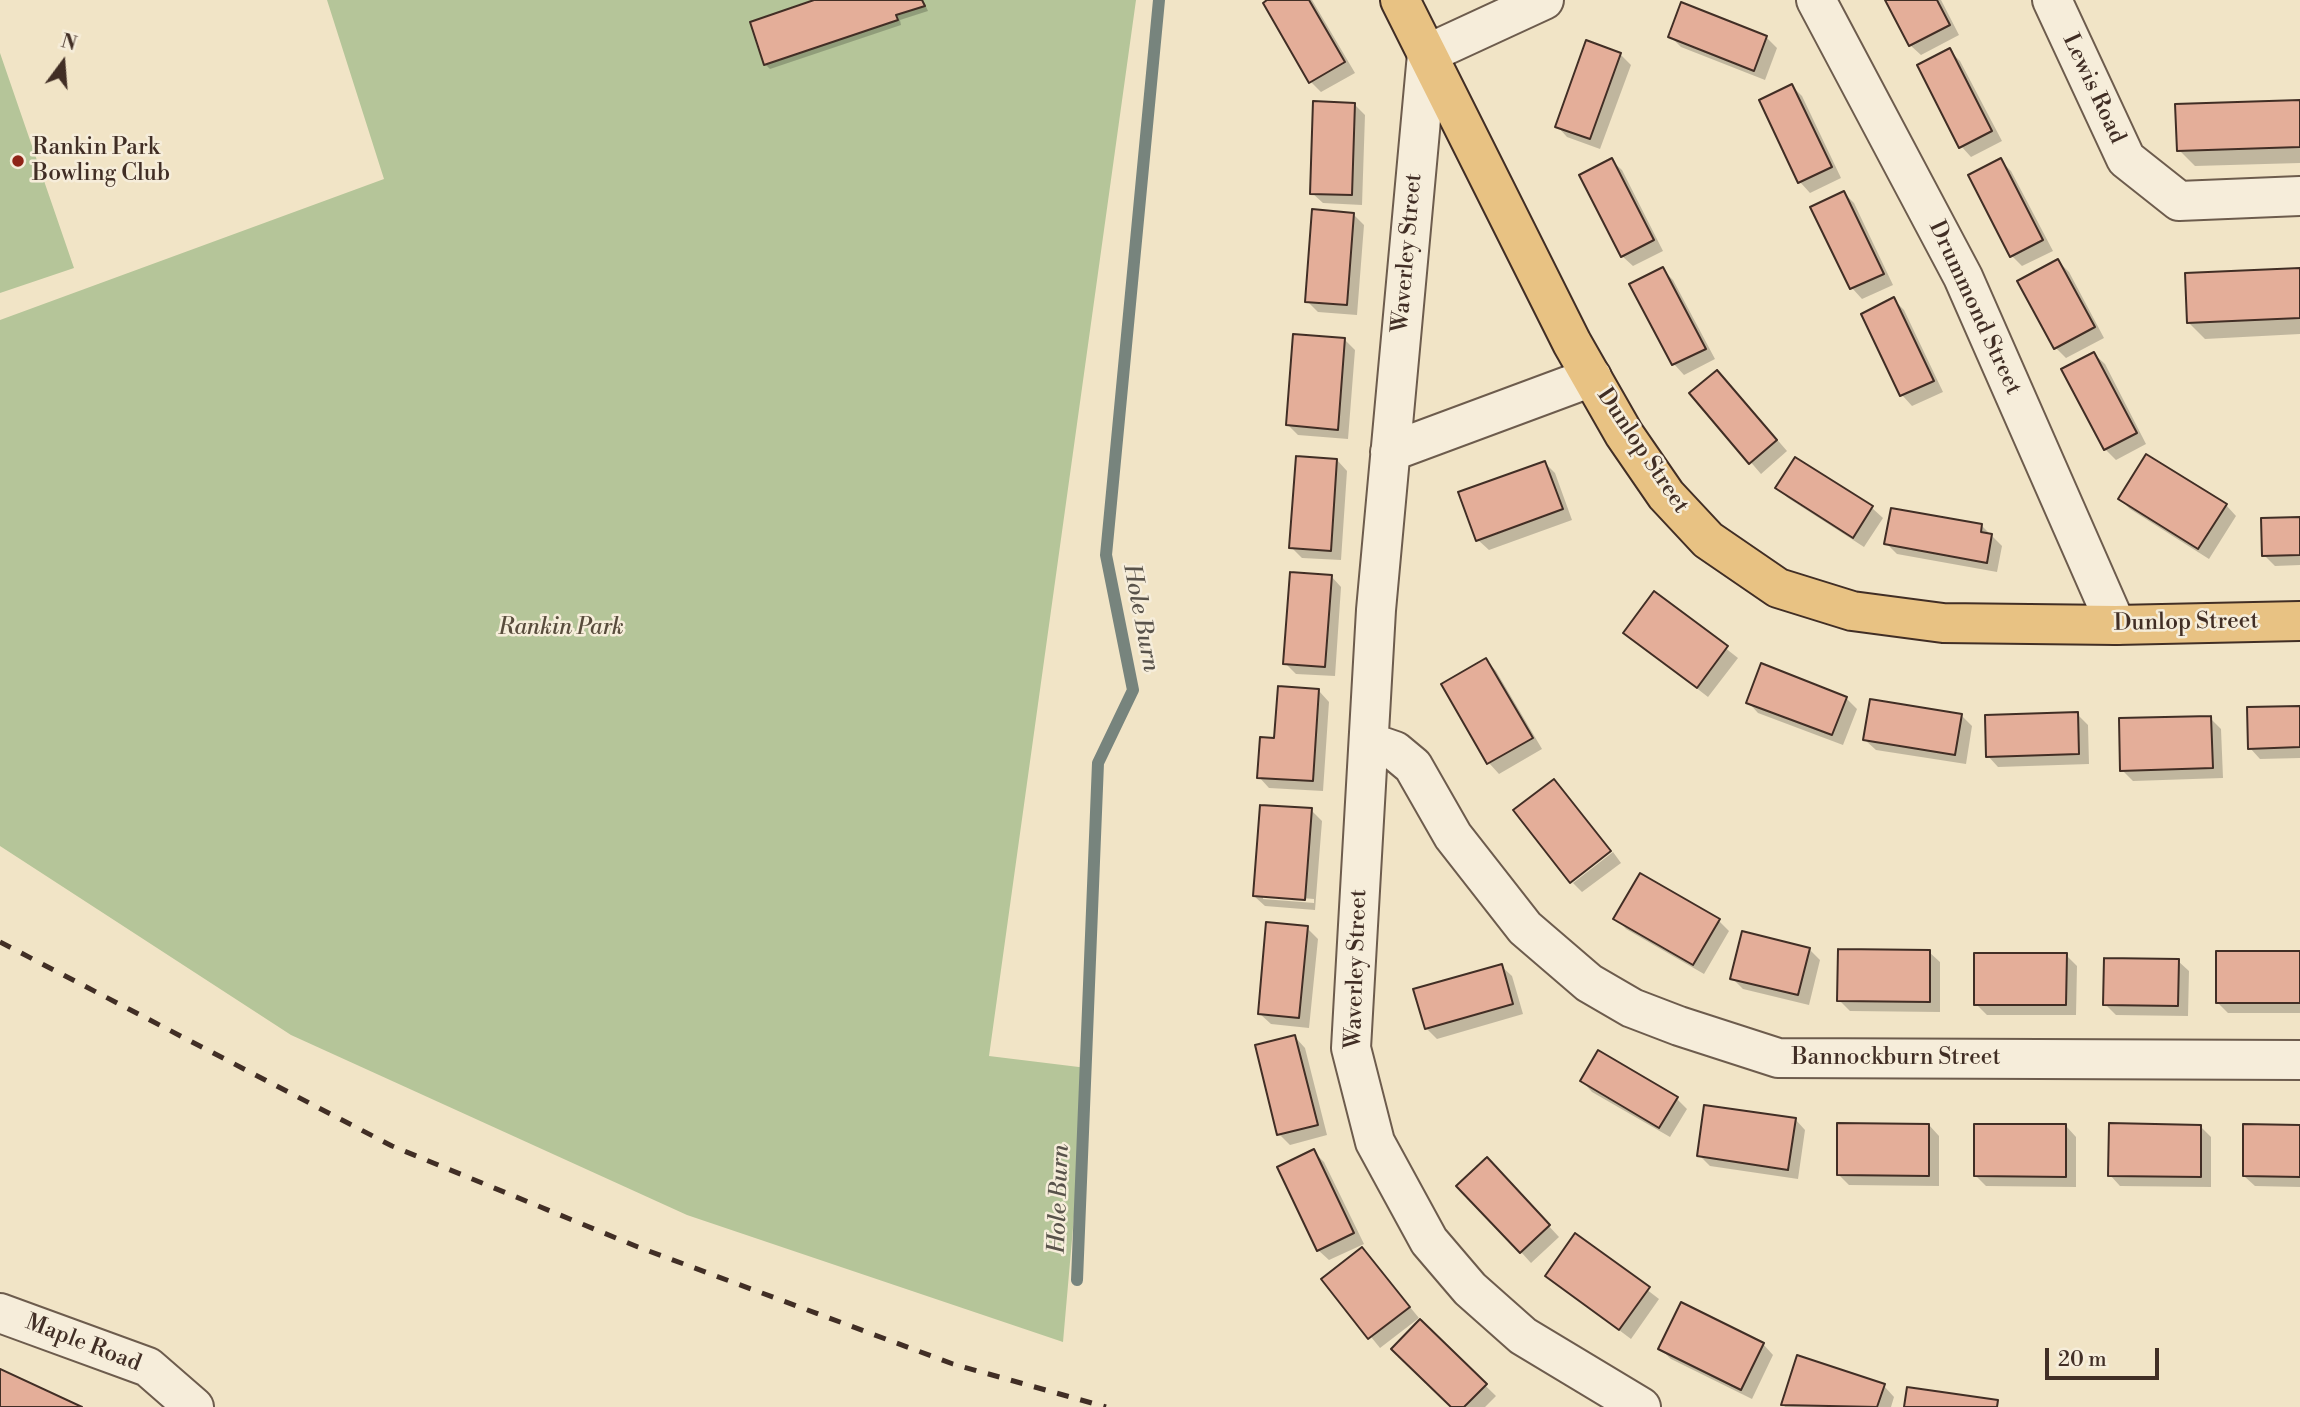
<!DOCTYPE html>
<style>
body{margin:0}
#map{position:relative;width:2300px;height:1407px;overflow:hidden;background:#f1e4c6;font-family:"Libre Bodoni",serif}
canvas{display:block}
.north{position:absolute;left:28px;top:28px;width:70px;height:70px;-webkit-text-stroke:5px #f6edda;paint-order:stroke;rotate:16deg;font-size:19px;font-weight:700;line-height:28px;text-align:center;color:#412e25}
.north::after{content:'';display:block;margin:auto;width:24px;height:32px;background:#412e25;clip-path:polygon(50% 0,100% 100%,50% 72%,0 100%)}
.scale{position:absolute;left:2045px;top:1348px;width:114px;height:32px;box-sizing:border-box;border:4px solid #412e25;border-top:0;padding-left:9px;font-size:21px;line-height:24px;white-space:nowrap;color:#412e25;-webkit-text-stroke:5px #f6edda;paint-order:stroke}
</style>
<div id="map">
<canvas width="2300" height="1407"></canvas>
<div class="north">N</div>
<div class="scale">20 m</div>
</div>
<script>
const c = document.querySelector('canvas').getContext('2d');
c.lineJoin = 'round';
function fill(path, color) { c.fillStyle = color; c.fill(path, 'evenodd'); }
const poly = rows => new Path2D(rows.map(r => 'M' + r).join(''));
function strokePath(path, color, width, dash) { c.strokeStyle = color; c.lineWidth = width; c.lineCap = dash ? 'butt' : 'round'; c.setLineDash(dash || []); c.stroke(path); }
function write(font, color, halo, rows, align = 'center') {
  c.font = font + ' "Libre Bodoni",serif'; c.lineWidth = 5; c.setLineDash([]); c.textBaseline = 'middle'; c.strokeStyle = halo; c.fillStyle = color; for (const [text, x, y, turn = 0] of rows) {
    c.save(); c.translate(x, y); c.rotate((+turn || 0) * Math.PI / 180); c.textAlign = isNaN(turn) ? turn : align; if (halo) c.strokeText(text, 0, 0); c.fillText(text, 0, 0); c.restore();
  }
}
fill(poly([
 [327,0,1136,0,989,1056,1087,1068,1063,1342,687,1215,291,1035,0,846,0,320,384,179],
 [0,53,74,268,0,293]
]), '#b5c599');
fill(poly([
 [819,0,923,0,928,11,900,20,901,25,770,69,765,64],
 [1271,0,1312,0,1355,73,1321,92,1311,82],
 [1887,0,1941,0,1959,35,1921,55,1910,45],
 [1670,36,1766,37,1777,48,1765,80,1681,47],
 [1949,50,1960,61,2002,141,1971,157,1961,146],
 [1620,54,1631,65,1600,149,1567,137,1557,126],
 [1792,86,1802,96,1841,178,1810,193,1800,182,1761,101],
 [2300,102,2300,163,2195,166,2179,150],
 [1354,104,1365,115,1362,205,1323,203,1312,193],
 [1611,160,1622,170,1663,251,1633,266,1622,256],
 [2000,160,2011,171,2053,251,2022,266,2012,256],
 [1844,193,1854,203,1893,285,1862,299,1852,288,1813,208],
 [1353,214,1364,225,1357,315,1318,312,1307,301],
 [2058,261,2069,272,2104,338,2066,358,2055,347],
 [1662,269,1673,280,1715,359,1684,375,1674,364,1632,284],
 [2300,270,2300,334,2205,339,2189,323],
 [1894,300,1904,310,1943,392,1912,406,1902,395,1863,314],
 [1344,339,1355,350,1348,439,1298,435,1288,425],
 [2094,354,2105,364,2146,444,2116,460,2105,449],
 [1728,383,1787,451,1761,474,1692,394],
 [1796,459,1872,508,1883,518,1864,547,1788,498,1777,488],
 [1337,460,1347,471,1341,560,1302,558,1291,547],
 [1545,463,1555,473,1572,520,1489,550,1478,540],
 [2120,499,2226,505,2236,516,2209,559,2130,509],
 [2300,519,2300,565,2275,566,2264,555],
 [1981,525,2002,546,1997,572,1897,554,1886,543],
 [1331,576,1341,587,1335,676,1296,674,1285,663],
 [1655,593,1738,658,1708,697,1625,633],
 [1486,660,1496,671,1542,749,1499,774,1489,763],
 [1319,691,1329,702,1323,791,1269,788,1259,777],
 [1846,698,1857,709,1843,745,1758,713,1748,702],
 [2300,708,2300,758,2260,759,2250,748],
 [2077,714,2088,725,2089,764,1998,767,1988,756],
 [1961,715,1972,726,1966,764,1876,750,1865,740],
 [2210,718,2221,729,2223,778,2133,781,2122,770],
 [1554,781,1611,850,1570,881],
 [1311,810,1322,821,1315,910,1265,906,1254,896],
 [1263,895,1314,899,1314,903,1263,899],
 [1613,852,1621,863,1582,892,1573,883],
 [1616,918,1719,921,1729,931,1704,974,1626,929],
 [1307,928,1318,939,1309,1028,1271,1024,1260,1014],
 [1809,949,1820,960,1809,1005,1743,989,1732,978],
 [1929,952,1940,962,1940,1012,1850,1011,1839,1000],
 [2300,953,2300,1013,2228,1013,2217,1002],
 [2066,955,2077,966,2076,1015,1987,1015,1976,1004],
 [2178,961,2189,971,2188,1016,2116,1015,2105,1004],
 [1501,966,1512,976,1523,1014,1437,1039,1426,1028],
 [1295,1037,1305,1048,1327,1135,1290,1145,1279,1134],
 [1582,1081,1676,1098,1687,1109,1670,1137,1592,1092],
 [1795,1119,1805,1130,1798,1179,1710,1166,1699,1155],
 [1929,1125,1939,1136,1939,1186,1849,1185,1838,1174],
 [2066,1126,2076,1137,2076,1187,1986,1186,1975,1175],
 [2200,1126,2211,1137,2211,1187,2120,1186,2110,1175],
 [2300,1126,2300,1187,2255,1186,2244,1176],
 [1314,1152,1324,1162,1364,1244,1329,1260,1318,1250],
 [1497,1170,1559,1237,1531,1263,1521,1252],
 [1576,1235,1659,1299,1631,1339,1547,1276],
 [1362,1249,1419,1318,1380,1348,1324,1279],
 [1420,1322,1496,1396,1485,1407,1453,1407],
 [1763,1344,1773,1355,1752,1399,1671,1359,1660,1349],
 [1884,1386,1894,1397,1891,1407,1785,1407,1783,1404]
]), '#0003');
strokePath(poly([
 [1077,1280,1098,763,1133,690,1106,555,1159,0]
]), '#77847d', 12);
const building = poly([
 [814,0,922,0,925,6,896,15,898,20,764,65,750,22,814,0],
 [1267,0,1309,0,1345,62,1309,83,1263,3,1267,0],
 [1885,0,1937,0,1950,25,1909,46,1885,0],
 [1681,2,1767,36,1754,71,1668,37,1681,2],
 [1586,40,1621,53,1590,139,1555,127,1586,40],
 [1950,48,1992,131,1959,148,1917,65,1950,48],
 [1792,84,1832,167,1798,183,1759,100,1792,84],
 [2300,100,2300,147,2177,151,2175,104,2300,100],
 [1313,101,1355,103,1352,195,1310,194,1313,101],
 [1612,158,1654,240,1621,257,1579,175,1612,158],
 [2001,158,2043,240,2010,257,1968,175,2001,158],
 [1844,191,1884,274,1850,289,1810,207,1844,191],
 [1312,209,1354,213,1347,305,1305,302,1312,209],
 [2058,259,2095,327,2054,349,2017,281,2058,259],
 [1663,267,1706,349,1672,365,1629,284,1663,267],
 [2300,268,2300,318,2187,323,2185,273,2300,268],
 [1894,297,1934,381,1900,396,1861,314,1894,297],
 [1293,334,1345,338,1338,430,1286,425,1293,334],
 [2094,352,2137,433,2104,450,2061,369,2094,352],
 [1717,370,1777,440,1749,464,1689,393,1717,370],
 [2146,454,2227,504,2198,549,2118,499,2146,454],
 [1296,456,1337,459,1331,551,1289,548,1296,456],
 [1795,457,1873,506,1853,538,1775,488,1795,457],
 [1545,461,1563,509,1476,541,1458,492,1545,461],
 [1891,508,1982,524,1981,532,1992,534,1987,563,1884,544,1891,508],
 [2300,517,2300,555,2262,556,2261,518,2300,517],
 [1290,572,1332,575,1325,667,1283,664,1290,572],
 [1654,591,1728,646,1697,688,1623,633,1654,591],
 [1486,658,1533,738,1487,764,1441,684,1486,658],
 [1761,663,1847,697,1832,735,1746,703,1761,663],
 [1278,686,1319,689,1313,781,1257,778,1260,737,1274,738,1278,686],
 [1870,699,1962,714,1955,755,1863,740,1870,699],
 [2300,706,2300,747,2248,749,2247,707,2300,706],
 [2078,712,2079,754,1986,757,1985,715,2078,712],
 [2211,716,2213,768,2120,771,2119,718,2211,716],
 [1554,779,1611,851,1570,883,1513,810,1554,779],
 [1260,805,1312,808,1305,900,1253,896,1260,805],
 [1640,873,1720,919,1693,965,1613,919,1640,873],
 [1266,922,1308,926,1299,1018,1258,1014,1266,922],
 [1742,931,1810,948,1798,995,1730,979,1742,931],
 [1838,949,1930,950,1930,1002,1837,1001,1838,949],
 [2216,951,2300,951,2300,1003,2216,1003,2216,951],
 [1974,953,2067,953,2066,1005,1974,1005,1974,953],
 [2104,958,2179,959,2178,1006,2103,1005,2104,958],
 [1502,964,1513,1004,1425,1029,1413,989,1502,964],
 [1295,1035,1318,1125,1277,1135,1255,1045,1295,1035],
 [1598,1050,1678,1097,1659,1128,1580,1081,1598,1050],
 [1704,1105,1796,1118,1788,1170,1697,1156,1704,1105],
 [1837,1123,1929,1124,1929,1176,1837,1175,1837,1123],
 [2109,1123,2201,1125,2201,1177,2108,1176,2109,1123],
 [1974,1124,2066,1124,2066,1177,1974,1176,1974,1124],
 [2243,1124,2300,1125,2300,1177,2243,1176,2243,1124],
 [1314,1149,1354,1233,1317,1251,1277,1167,1314,1149],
 [1487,1157,1550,1225,1520,1253,1456,1186,1487,1157],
 [1575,1233,1650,1287,1619,1330,1545,1276,1575,1233],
 [1362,1247,1410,1307,1368,1339,1321,1279,1362,1247],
 [1681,1302,1764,1343,1741,1390,1658,1349,1681,1302],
 [1420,1319,1487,1384,1464,1407,1451,1407,1391,1349,1420,1319],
 [1797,1355,1885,1384,1877,1407,1781,1405,1797,1355],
 [0,1369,82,1407,0,1407,0,1369],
 [1907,1387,1998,1400,1997,1407,1904,1407,1907,1387]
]);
fill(building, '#e4ae99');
strokePath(building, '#412e25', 2);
const minor = poly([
 [1544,0,1427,54,1376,610,1351,1048,1375,1142,1429,1241,1470,1289,1523,1336,1641,1407],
 [1816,0,1963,277,2116,625],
 [2052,0,2126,159,2179,201,2300,196],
 [1390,452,1592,377],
 [1369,742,1395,751,1413,766,1453,836,1525,928,1589,983,1632,1008,1679,1026,1778,1058,2300,1060],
 [0,1313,148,1367,194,1407]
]);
const major = poly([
 [1400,0,1572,343,1624,434,1666,495,1708,540,1778,588,1852,611,1943,623,2116,625,2300,621]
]);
strokePath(minor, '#6d5c4d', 42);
strokePath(major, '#412e25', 42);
strokePath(minor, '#f6edda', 38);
strokePath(major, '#e8c283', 38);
strokePath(poly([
 [0,942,392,1146,638,1247,953,1364,1106,1407]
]), '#412e25', 5, [12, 12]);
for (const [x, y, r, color] of [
 [18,161,7,"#8f2418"]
]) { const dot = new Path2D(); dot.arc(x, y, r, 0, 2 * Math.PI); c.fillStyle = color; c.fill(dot); strokePath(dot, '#f6edda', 2.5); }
write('23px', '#412e25', '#f6edda', [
 ["Lewis Road",2093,89,65],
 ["Waverley Street",1408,253,-85],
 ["Drummond Street",1974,308,65],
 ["Dunlop Street",1642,451,56],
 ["Dunlop Street",2186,623,-1],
 ["Waverley Street",1357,969,-88],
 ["Bannockburn Street",1896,1058],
 ["Maple Road",83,1344,21]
]);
write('23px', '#412e25', '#f6edda', [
 ["Rankin Park",32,148],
 ["Bowling Club",32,174]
], 'left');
write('italic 23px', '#584c3c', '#f6edda', [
 ["Rankin Park",561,628]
]);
write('italic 24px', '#58524a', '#f6edda', [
 ["Hole Burn",1140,618,79],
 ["Hole Burn",1060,1199,-88]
]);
</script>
